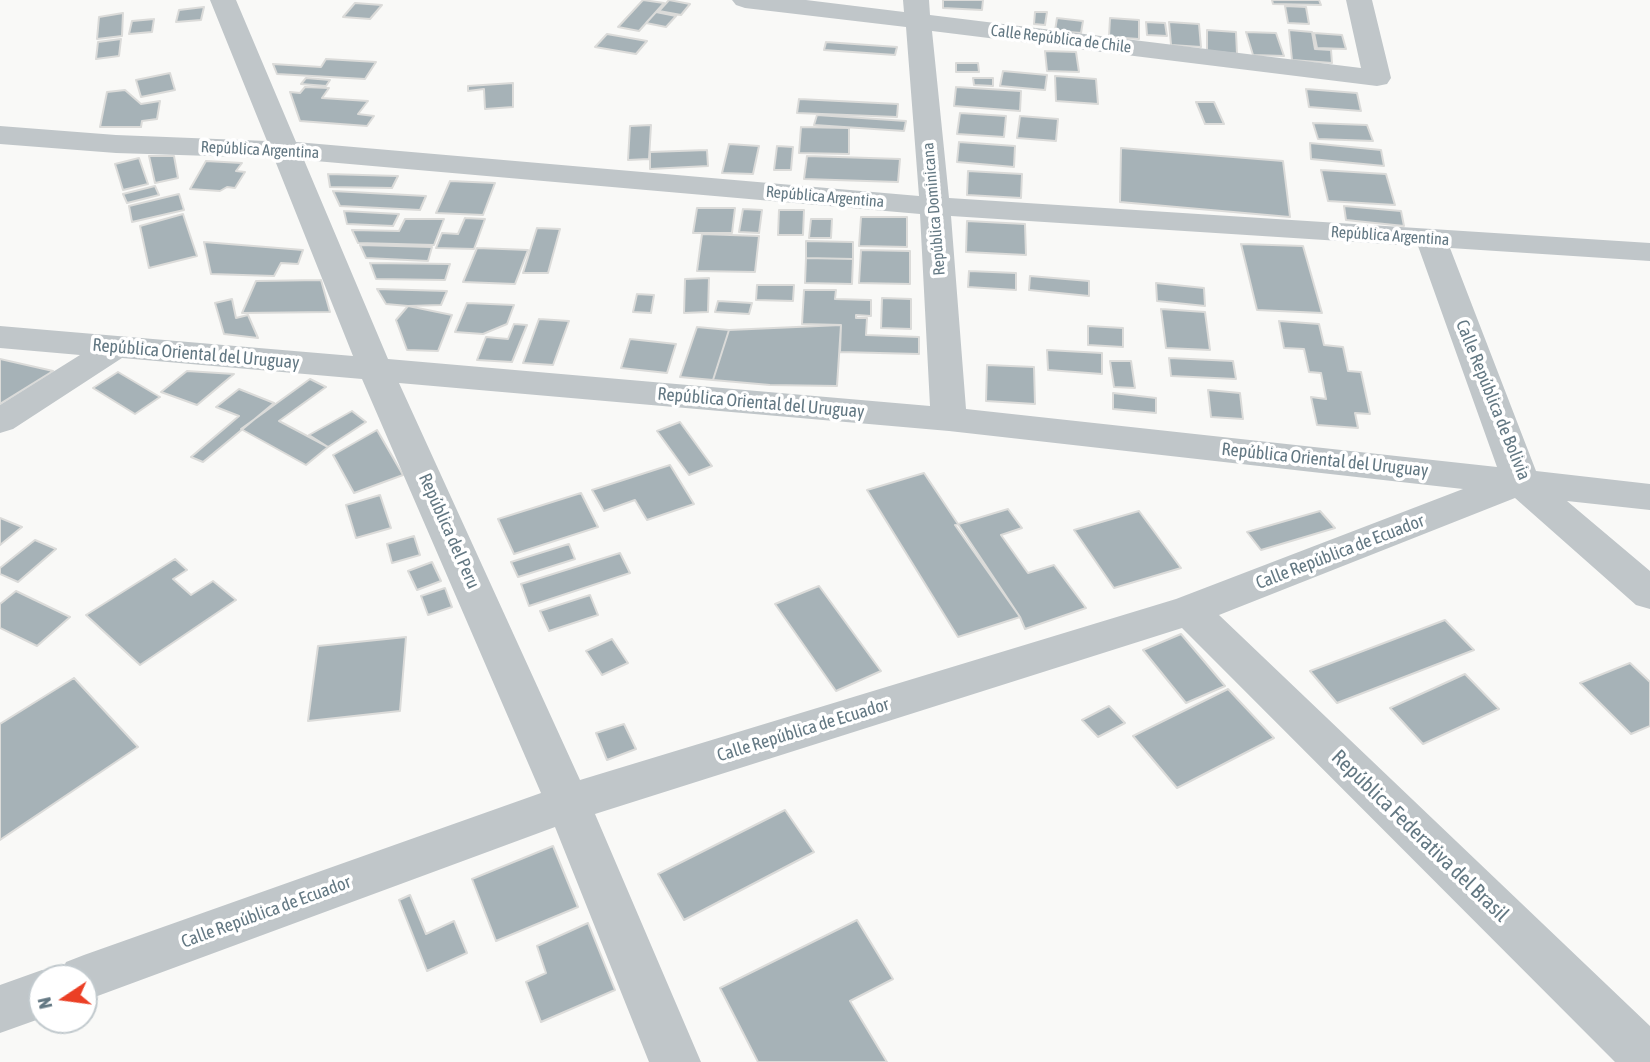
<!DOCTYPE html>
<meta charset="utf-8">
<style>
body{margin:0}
#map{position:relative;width:1650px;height:1062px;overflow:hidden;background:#f9f9f7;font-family:"Asap Condensed",sans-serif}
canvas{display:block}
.north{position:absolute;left:28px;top:964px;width:70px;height:70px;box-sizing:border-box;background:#fff;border:2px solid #c1c9cd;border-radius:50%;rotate:257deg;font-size:19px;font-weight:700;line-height:28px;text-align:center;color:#637883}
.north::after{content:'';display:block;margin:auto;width:24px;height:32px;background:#eb3f25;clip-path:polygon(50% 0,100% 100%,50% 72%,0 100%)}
</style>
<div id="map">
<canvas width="1650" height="1062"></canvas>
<div class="north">N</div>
</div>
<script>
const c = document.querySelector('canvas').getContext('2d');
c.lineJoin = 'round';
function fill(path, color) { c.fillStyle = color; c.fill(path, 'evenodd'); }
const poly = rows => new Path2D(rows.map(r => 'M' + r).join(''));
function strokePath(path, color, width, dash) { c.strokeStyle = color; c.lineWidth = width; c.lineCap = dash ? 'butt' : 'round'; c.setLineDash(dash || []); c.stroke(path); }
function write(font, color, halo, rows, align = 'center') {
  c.font = font + ' "Asap Condensed",sans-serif'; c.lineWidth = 7; c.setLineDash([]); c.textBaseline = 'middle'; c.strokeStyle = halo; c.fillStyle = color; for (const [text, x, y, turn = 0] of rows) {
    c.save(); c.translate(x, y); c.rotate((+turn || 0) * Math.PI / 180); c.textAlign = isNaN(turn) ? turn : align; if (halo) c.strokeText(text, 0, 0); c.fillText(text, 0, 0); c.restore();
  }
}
const building = poly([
 [643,0,664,3,639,31,618,27,643,0],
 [669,0,690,4,681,15,659,11,669,0],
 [943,0,983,0,982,10,943,8,943,0],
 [1272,0,1319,0,1321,5,1273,4,1272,0],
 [355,3,382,5,370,19,343,17,355,3],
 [1285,6,1306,7,1309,24,1288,23,1285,6],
 [204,7,201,20,176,22,179,10,204,7],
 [656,12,676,16,666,27,646,23,656,12],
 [1035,12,1047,12,1045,25,1034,24,1035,12],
 [123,13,122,36,97,39,99,17,123,13],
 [1057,18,1083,21,1081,33,1055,31,1057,18],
 [1110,18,1139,20,1139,39,1109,37,1110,18],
 [154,19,152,32,129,34,132,21,154,19],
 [1146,22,1165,23,1167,36,1147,35,1146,22],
 [1169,22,1199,24,1201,47,1171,45,1169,22],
 [1207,30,1236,32,1237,54,1207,51,1207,30],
 [1289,30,1312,32,1315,49,1331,50,1332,63,1292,60,1289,30],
 [1246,32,1276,33,1284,56,1253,55,1246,32],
 [1314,33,1342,35,1346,49,1317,48,1314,33],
 [607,34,647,41,636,54,595,47,607,34],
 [121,39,119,56,96,59,98,42,121,39],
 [826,42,897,47,895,55,824,50,826,42],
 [1045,51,1076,52,1079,72,1047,71,1045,51],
 [326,59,376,62,365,79,277,74,273,64,321,67,326,59],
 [956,63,978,63,979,72,956,72,956,63],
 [1003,71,1047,75,1045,90,1000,86,1003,71],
 [170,73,175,90,141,97,136,80,170,73],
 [1055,76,1096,79,1098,104,1056,101,1055,76],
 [306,78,330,80,326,86,301,84,306,78],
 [973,78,993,78,993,86,974,85,973,78],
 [513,83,513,107,485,109,484,89,468,91,468,86,513,83],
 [305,87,329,88,322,98,368,101,358,114,374,116,367,126,300,121,290,92,300,93,305,87],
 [956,87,1021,91,1020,111,954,106,956,87],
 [1306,89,1357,93,1361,111,1309,107,1306,89],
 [125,90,141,104,160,101,157,119,142,121,141,127,100,127,107,92,125,90],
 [799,99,898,104,897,117,797,113,799,99],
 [1196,102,1214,102,1224,124,1205,124,1196,102],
 [960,113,1006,116,1004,137,957,134,960,113],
 [817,115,906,121,904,131,814,125,817,115],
 [1020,116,1058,119,1056,141,1017,138,1020,116],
 [1313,123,1367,125,1373,141,1318,139,1313,123],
 [651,125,649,159,628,160,630,126,651,125],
 [801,127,849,128,849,154,799,153,801,127],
 [959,142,1015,146,1014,167,957,162,959,142],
 [1310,143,1381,150,1384,166,1311,159,1310,143],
 [729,144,759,146,753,174,722,173,729,144],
 [777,146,793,147,791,170,774,170,777,146],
 [1121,148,1283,161,1290,217,1120,202,1121,148],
 [707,150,708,166,650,169,650,152,707,150],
 [149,156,174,156,178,178,155,183,149,156],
 [807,156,900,159,898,182,804,179,807,156],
 [139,158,148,184,123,190,115,164,139,158],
 [206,161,242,163,236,171,245,172,235,188,227,187,220,191,190,189,206,161],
 [1321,170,1386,174,1395,205,1328,201,1321,170],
 [968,171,1022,174,1021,198,967,195,968,171],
 [328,174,398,176,392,188,330,187,328,174],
 [450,181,495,183,483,215,436,213,450,181],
 [155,186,159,195,127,203,123,194,155,186],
 [333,191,426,196,420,210,340,206,333,191],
 [179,194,184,210,132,222,129,206,179,194],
 [1344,206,1401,211,1404,226,1346,220,1344,206],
 [697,208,735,208,732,233,693,233,697,208],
 [743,209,762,210,759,233,739,232,743,209],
 [779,210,804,210,803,235,778,235,779,210],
 [344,211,399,214,393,226,347,224,344,211],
 [183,214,197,256,149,268,140,226,183,214],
 [861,217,907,217,907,247,859,246,861,217],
 [465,218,485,219,474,249,436,248,442,233,458,234,465,218],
 [405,219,444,219,434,245,358,243,352,230,399,231,405,219],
 [811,219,832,219,831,238,809,238,811,219],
 [967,221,1025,224,1026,255,966,252,967,221],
 [537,228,560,229,548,273,523,273,537,228],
 [702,234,759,236,755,272,697,271,702,234],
 [806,241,853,242,853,259,806,258,806,241],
 [204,242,303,250,298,264,281,263,274,276,211,274,204,242],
 [1241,244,1303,246,1322,313,1257,310,1241,244],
 [360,245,432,247,428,261,366,258,360,245],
 [477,248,528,250,515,284,463,282,477,248],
 [861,250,910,251,910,284,859,283,861,250],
 [806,258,853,259,852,284,805,283,806,258],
 [370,263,450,264,445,280,376,279,370,263],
 [969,271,1016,273,1016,290,968,287,969,271],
 [1030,276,1089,281,1089,296,1029,290,1030,276],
 [709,278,708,312,684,313,685,279,709,278],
 [321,280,330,312,242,313,256,281,321,280],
 [1156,283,1204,288,1205,306,1157,301,1156,283],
 [757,285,794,285,793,301,756,300,757,285],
 [377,289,447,291,441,305,408,306,386,304,377,289],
 [804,290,836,290,835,299,871,300,871,316,856,315,856,318,867,318,866,335,919,337,919,354,840,352,841,325,802,324,804,290],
 [637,294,654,295,651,313,633,312,637,294],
 [882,298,911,299,911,329,881,328,882,298],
 [232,299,236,318,248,315,258,338,224,334,215,303,232,299],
 [718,301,752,303,749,314,715,312,718,301],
 [467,303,514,305,507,324,483,334,455,332,467,303],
 [408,306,452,315,438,351,407,350,396,320,408,306],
 [1161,309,1205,312,1210,350,1166,348,1161,309],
 [539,319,569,321,553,365,523,363,539,319],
 [1279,321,1319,324,1324,345,1343,347,1348,371,1361,372,1370,414,1355,413,1358,428,1317,425,1311,397,1326,399,1321,373,1309,372,1304,349,1284,348,1279,321],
 [514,324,527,325,512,362,477,360,486,337,508,339,514,324],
 [841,325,837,386,770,385,713,380,729,330,841,325],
 [1088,326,1123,328,1123,347,1088,345,1088,326],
 [697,327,729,330,713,380,680,377,697,327],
 [630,339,676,344,667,373,621,368,630,339],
 [1047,350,1102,353,1102,374,1048,370,1047,350],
 [1169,358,1233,361,1236,379,1171,376,1169,358],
 [0,359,53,371,0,404,0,359],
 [1110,361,1131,361,1135,388,1114,387,1110,361],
 [987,365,1034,367,1035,404,986,401,987,365],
 [187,371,234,374,197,405,161,392,187,371],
 [118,372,160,397,135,414,93,388,118,372],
 [310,379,326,387,279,421,328,447,306,465,241,429,310,379],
 [239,389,274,403,203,462,191,457,239,416,216,407,239,389],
 [1208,390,1240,393,1243,419,1211,417,1208,390],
 [1113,393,1156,398,1156,413,1113,409,1113,393],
 [352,411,366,422,328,447,309,435,352,411],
 [680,422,712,466,689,475,657,431,680,422],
 [377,430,403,475,354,493,333,455,377,430],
 [670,465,694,504,647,520,635,500,604,511,592,490,670,465],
 [924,473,1020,617,958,637,867,490,924,473],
 [581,493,598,527,514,554,498,519,581,493],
 [380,495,391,528,356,538,346,505,380,495],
 [1008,509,1022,528,1001,535,1028,573,1054,565,1086,608,1025,629,1020,617,955,525,1008,509],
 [1139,511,1181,568,1114,588,1074,530,1139,511],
 [1320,511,1335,528,1261,550,1247,532,1320,511],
 [0,518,22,527,0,545,0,518],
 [414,536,420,555,392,563,387,544,414,536],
 [35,540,56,549,18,582,0,574,0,568,35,540],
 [569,544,575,559,518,577,511,562,569,544],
 [620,553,630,573,529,606,521,584,620,553],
 [175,559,187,570,173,579,191,595,213,581,236,600,140,665,86,615,175,559],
 [432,562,441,581,417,590,408,571,432,562],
 [819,586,881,671,836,691,775,604,819,586],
 [445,588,452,607,428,615,421,596,445,588],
 [16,591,70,617,37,646,0,628,0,604,16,591],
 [590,595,598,615,549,631,540,611,590,595],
 [1445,620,1474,650,1337,703,1310,671,1445,620],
 [1181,634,1225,686,1186,703,1143,650,1181,634],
 [406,637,400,711,308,721,318,646,406,637],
 [612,639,628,663,602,675,586,651,612,639],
 [1630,663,1650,682,1650,726,1631,734,1580,683,1630,663],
 [1465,674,1499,709,1423,744,1390,708,1465,674],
 [74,678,138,747,0,840,0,724,74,678],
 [1228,689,1274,738,1177,788,1133,736,1228,689],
 [1109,706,1125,723,1098,737,1082,720,1109,706],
 [624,724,636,749,607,760,596,733,624,724],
 [785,810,814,852,684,920,658,874,785,810],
 [553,846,578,907,496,941,472,879,553,846],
 [410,895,426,934,454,921,467,953,427,971,399,900,410,895],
 [857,920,893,979,850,1001,887,1062,758,1062,720,988,857,920],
 [588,923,615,990,541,1022,526,982,546,973,537,946,588,923]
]);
fill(building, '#a6b2b7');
strokePath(building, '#dbdbd9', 2);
fill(poly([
 [210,0,236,0,296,142,919,196,906,27,745,8,736,5,732,0,806,0,904,12,903,0,929,0,930,15,1361,68,1346,0,1372,0,1391,78,1387,84,1377,86,932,31,949,198,1650,243,1650,261,1450,248,1536,471,1650,484,1650,510,1567,501,1650,571,1650,609,1636,605,1515,498,1219,615,1650,1026,1650,1062,1615,1062,1182,628,595,814,701,1062,649,1062,555,827,84,1001,84,978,42,978,42,1018,0,1033,0,985,42,970,59,977,66,962,84,955,541,793,362,379,122,358,13,429,0,433,0,405,80,355,0,348,0,326,353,356,274,158,116,153,0,144,0,126,116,135,267,141,210,0],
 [304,160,920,214,930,406,388,359,304,160],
 [951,216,1418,246,1497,467,966,409,951,216],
 [399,383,949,431,1463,489,1176,599,580,780,399,383]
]), '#c0c6c9');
write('16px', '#637883', '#fff', [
 ["Calle República de Chile",1061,39,7],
 ["República Argentina",260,150,3],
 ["República Argentina",825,197,5],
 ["República Dominicana",934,209,-95],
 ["República Argentina",1390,236,4]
]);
write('18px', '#637883', '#fff', [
 ["República Oriental del Uruguay",196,354,5],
 ["Calle República de Bolivia",1493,400,68],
 ["República Oriental del Uruguay",761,403,5],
 ["República Oriental del Uruguay",1325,460,6],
 ["República del Peru",449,531,66],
 ["Calle República de Ecuador",1340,552,-21],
 ["Calle República de Ecuador",803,730,-17],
 ["Calle República de Ecuador",266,912,-20]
]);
write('21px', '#637883', '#fff', [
 ["República Federativa del Brasil",1420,836,44]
]);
</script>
